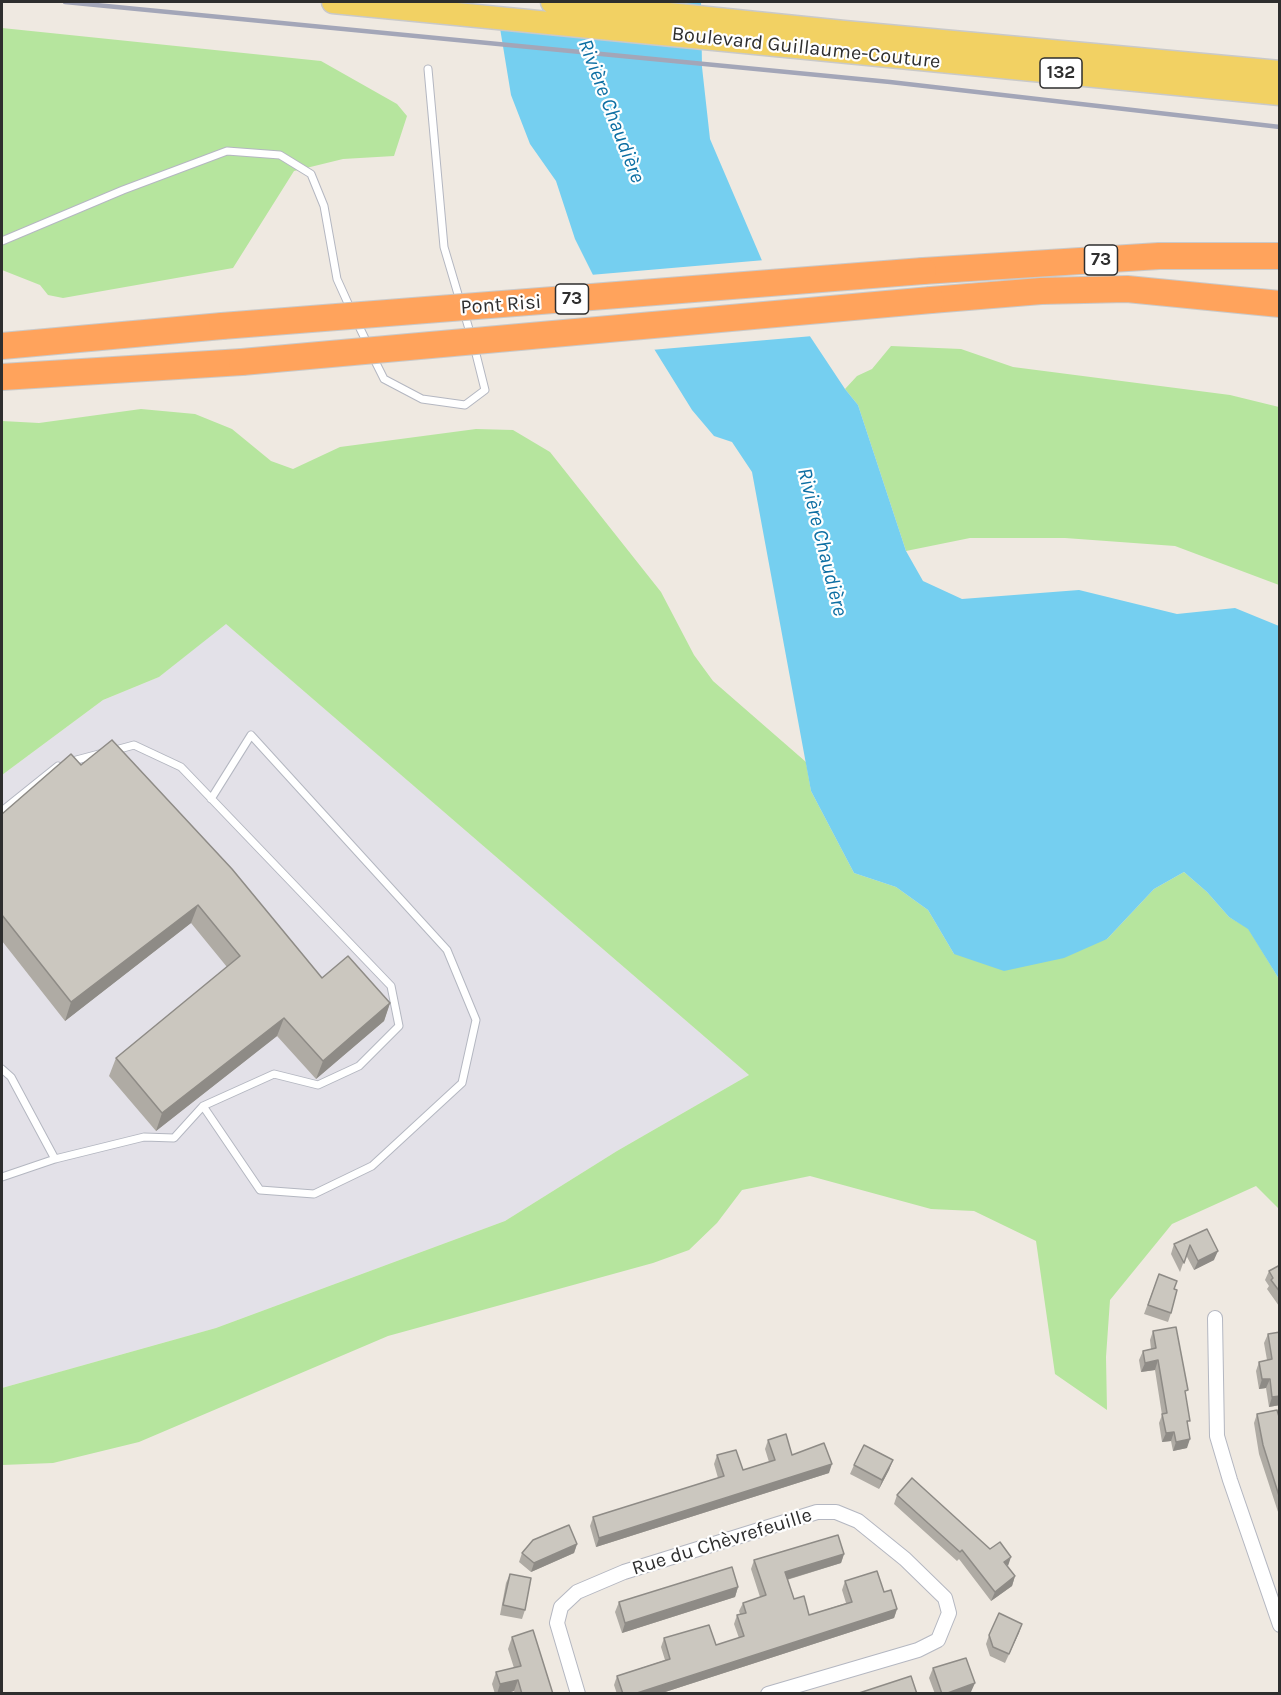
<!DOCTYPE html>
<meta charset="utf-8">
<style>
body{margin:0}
#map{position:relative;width:1281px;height:1695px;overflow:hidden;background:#efe9e1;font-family:Karla,sans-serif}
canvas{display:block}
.frame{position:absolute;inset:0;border:3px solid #2e2e2e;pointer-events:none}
</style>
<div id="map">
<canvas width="1281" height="1695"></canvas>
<div class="frame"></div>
</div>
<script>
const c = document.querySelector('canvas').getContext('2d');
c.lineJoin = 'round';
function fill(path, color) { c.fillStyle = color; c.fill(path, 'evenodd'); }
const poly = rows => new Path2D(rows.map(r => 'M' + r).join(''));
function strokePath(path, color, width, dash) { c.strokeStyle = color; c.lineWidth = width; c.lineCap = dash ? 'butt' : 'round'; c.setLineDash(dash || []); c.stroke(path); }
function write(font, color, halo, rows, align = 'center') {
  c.font = font + ' Karla,sans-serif'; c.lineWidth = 4.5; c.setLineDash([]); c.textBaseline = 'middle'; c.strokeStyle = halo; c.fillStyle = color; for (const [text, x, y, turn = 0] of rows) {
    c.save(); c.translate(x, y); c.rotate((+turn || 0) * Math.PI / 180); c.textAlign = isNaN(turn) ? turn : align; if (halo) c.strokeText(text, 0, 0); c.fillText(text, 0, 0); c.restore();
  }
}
fill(poly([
 [225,623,749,1075,617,1151,505,1221,216,1328,2,1388,2,775,103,700,159,677]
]), '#e3e1e8');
fill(poly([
 [2,28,321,61,397,104,407,116,394,156,343,159,294,171,233,268,63,298,48,295,40,285,2,270],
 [891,346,961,349,1013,367,1230,395,1279,407,1279,585,1175,546,1065,538,970,538,906,551,858,405,845,389,857,376,872,369],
 [141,409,195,414,232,429,271,461,293,469,340,447,476,429,513,430,550,452,661,592,694,655,713,681,806,762,811,791,854,873,896,887,928,910,954,954,1107,939,1154,889,1184,872,1207,892,1229,917,1248,928,1279,979,1279,1209,1256,1186,1172,1224,1110,1300,1106,1357,1107,1410,1055,1374,1036,1241,974,1211,931,1209,810,1176,742,1190,717,1223,689,1250,653,1263,388,1336,139,1442,53,1463,2,1465,2,1388,216,1328,505,1221,617,1151,749,1075,226,624,159,677,103,700,2,775,2,421,39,423]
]), '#b6e59e');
fill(poly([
 [701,2,702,67,710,139,766,270,845,389,858,405,906,551,923,581,962,599,1079,590,1177,614,1235,608,1279,626,1279,979,1248,929,1229,917,1207,892,1184,872,1154,889,1107,939,1064,958,1004,971,954,954,928,910,896,887,854,873,811,791,752,472,732,442,714,436,692,410,651,344,599,287,575,239,556,181,530,144,511,95,499,22]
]), '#75cff0');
fill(poly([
 [765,260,813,336,651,350,621,321,596,289,590,275]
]), '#efe9e1');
const service = poly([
 [428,69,444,247,460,301],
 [2,241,123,190,227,151,280,155,311,174,324,206,337,279,351,310],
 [464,312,471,336],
 [356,320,368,345],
 [372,355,384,379,422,399,465,405,485,390,474,346],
 [69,762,99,754],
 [2,811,58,766],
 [2,1069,11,1077,55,1159],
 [203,1106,260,1190,314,1194,372,1166,462,1083,476,1020,447,950,251,735,211,799],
 [2,1177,55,1159,144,1137,174,1138,203,1106,274,1074,318,1085,359,1066,399,1026,391,986,181,767,134,745,112,751]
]);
const minor = poly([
 [1215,1318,1217,1436,1230,1480,1280,1625],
 [578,1694,557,1623,561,1607,577,1592,624,1572,817,1512,836,1512,858,1521,905,1559,945,1598,949,1613,938,1640,918,1650,768,1694]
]);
const primary = poly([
 [333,2,1280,94],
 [552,2,844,32,1280,72]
]);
const motorway = poly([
 [923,271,1159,256,1280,256],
 [931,300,1041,291,1127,289,1280,304],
 [2,346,222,326],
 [2,377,242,362]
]);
strokePath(service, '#b4b7c1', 9);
strokePath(minor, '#b4b7c1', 16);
strokePath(primary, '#c9c9c9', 25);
strokePath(motorway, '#c9c9c9', 28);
strokePath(service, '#fff', 7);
strokePath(minor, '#fff', 14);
strokePath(primary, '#f2d163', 22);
strokePath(motorway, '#ffa35c', 26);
strokePath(poly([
 [65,2,890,82,1280,127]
]), '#a3a6b8', 4.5);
const motorwayBridge = poly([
 [222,326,923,271],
 [242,362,931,300]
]);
strokePath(motorwayBridge, '#c9c9c9', 28, []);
strokePath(motorwayBridge, '#ffa35c', 26);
fill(poly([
 [81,765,322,978,390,1003,384,1021,316,1079,277,1036,156,1131,109,1076,116,1058,227,967,191,923,65,1021,2,941,2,814],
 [1207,1229,1214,1260,1194,1270,1186,1255,1180,1272,1171,1254,1174,1244],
 [1280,1265,1279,1306,1267,1289,1269,1286,1265,1280,1269,1271],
 [1159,1274,1174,1289,1171,1313,1168,1322,1144,1314],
 [1153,1331,1186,1396,1188,1426,1187,1448,1173,1451,1171,1441,1162,1442,1159,1423,1162,1415,1155,1370,1141,1372,1139,1360,1143,1351,1151,1349,1150,1340],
 [1268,1334,1280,1405,1269,1407,1266,1388,1259,1389,1256,1371,1259,1362,1267,1360,1264,1343],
 [1257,1414,1280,1420,1280,1518,1259,1454,1254,1423],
 [768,1440,792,1455,829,1473,596,1547,590,1526,593,1517,718,1478,714,1464,717,1455,743,1470,769,1462,765,1449],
 [893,1460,889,1470,879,1489,850,1474,854,1465],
 [897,1495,1007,1566,1015,1576,1012,1586,991,1601,959,1559,957,1561,894,1504],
 [577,1544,574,1553,531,1572,519,1562,522,1553],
 [844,1554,841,1563,787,1580,794,1599,809,1615,846,1603,842,1590,845,1581,884,1592,897,1609,894,1618,659,1694,617,1694,614,1685,617,1676,665,1660,661,1647,664,1638,716,1645,739,1638,734,1624,737,1615,740,1614,739,1611,743,1603,760,1597,751,1569,754,1560],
 [510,1574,525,1610,522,1619,500,1615,506,1583],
 [738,1587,735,1597,622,1633,615,1612,619,1602],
 [1022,1624,1005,1663,990,1656,986,1644,989,1635],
 [512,1637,553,1694,515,1694,514,1691,504,1694,495,1694,492,1684,496,1672,514,1668,508,1649],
 [933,1668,971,1692,967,1694,935,1694,929,1678]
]), '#afaba4');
fill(poly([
 [198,905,191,923,65,1021,71,1002],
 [390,1003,384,1021,316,1079,323,1061],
 [284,1018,277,1036,156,1131,162,1113],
 [1218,1251,1214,1260,1194,1270,1198,1261],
 [1158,1360,1155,1370,1141,1372,1145,1363],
 [1262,1379,1270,1379,1266,1388,1259,1389],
 [1280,1396,1280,1405,1269,1407,1272,1397],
 [1174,1432,1171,1441,1162,1442,1166,1433],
 [1190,1439,1187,1448,1173,1451,1176,1442],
 [893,1460,889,1470,879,1489,882,1480],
 [832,1464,829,1473,596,1547,599,1538],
 [577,1544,574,1553,531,1572,534,1563],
 [844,1554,841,1563,782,1581,785,1572],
 [1011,1557,1008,1566,1004,1562],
 [1015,1576,1012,1586,991,1601,995,1592],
 [738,1587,735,1597,622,1633,625,1623],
 [897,1609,894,1618,659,1694,634,1694],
 [1022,1624,1019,1633,1005,1663,1009,1654],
 [518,1680,514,1691,504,1694,497,1694,500,1684],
 [975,1683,971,1692,967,1694,945,1694]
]), '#8e8b86');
const building = poly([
 [112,740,232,869,322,978,348,956,390,1003,323,1061,284,1018,162,1113,116,1058,240,956,198,905,71,1002,2,915,2,814,71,754,81,765,112,740],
 [1207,1229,1218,1251,1198,1261,1190,1245,1184,1263,1174,1244,1207,1229],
 [1280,1265,1280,1292,1271,1280,1273,1278,1269,1271,1280,1265],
 [1159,1274,1177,1281,1174,1289,1177,1290,1171,1313,1148,1305,1159,1274],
 [1176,1327,1188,1390,1185,1391,1190,1421,1187,1421,1190,1439,1176,1442,1174,1432,1166,1433,1162,1414,1167,1413,1158,1360,1145,1363,1143,1351,1156,1348,1153,1331,1176,1327],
 [1280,1332,1280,1396,1272,1397,1270,1379,1262,1379,1259,1362,1272,1359,1268,1334,1280,1332],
 [1277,1410,1280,1420,1280,1499,1263,1445,1257,1414,1277,1410],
 [786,1434,792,1455,824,1443,832,1464,599,1538,593,1517,724,1476,717,1455,736,1450,743,1470,775,1460,768,1440,786,1434],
 [864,1445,893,1460,882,1480,854,1465,864,1445],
 [912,1478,990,1549,1000,1542,1011,1557,1004,1562,1015,1576,995,1592,962,1550,960,1552,897,1495,912,1478],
 [569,1525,577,1544,534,1563,522,1553,533,1540,569,1525],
 [838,1535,844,1554,785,1572,794,1599,804,1596,809,1615,852,1602,845,1581,877,1571,884,1592,891,1590,897,1609,634,1694,623,1694,617,1676,670,1659,664,1638,709,1625,716,1645,744,1636,737,1615,746,1613,743,1603,766,1595,754,1560,838,1535],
 [732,1567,738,1587,625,1623,619,1602,732,1567],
 [510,1574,531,1578,525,1610,503,1605,510,1574],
 [999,1613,1022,1624,1009,1654,993,1647,989,1635,999,1613],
 [533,1630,553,1694,522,1694,518,1680,500,1684,496,1672,521,1666,512,1637,533,1630],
 [966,1658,975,1683,945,1694,942,1694,933,1668,966,1658],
 [911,1676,917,1694,856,1694,911,1676]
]);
fill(building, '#cbc7bf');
strokePath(building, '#8e8b86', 1.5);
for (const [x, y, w] of [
 [1061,73,42],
 [1101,260,33],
 [572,299,33]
]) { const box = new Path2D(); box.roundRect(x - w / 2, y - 15, w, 30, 4.5); c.fillStyle = '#fff'; c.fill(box); strokePath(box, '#2e2e2e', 1.5); }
write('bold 18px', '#2e2e2e', null, [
 ["132",1061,73],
 ["73",1101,260],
 ["73",572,299]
]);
write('20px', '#2e2e2e', '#fff', [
 ["Boulevard Guillaume-Couture",806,48,6],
 ["Pont Risi",501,305,-4],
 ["Rue du Chèvrefeuille",722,1542,-17]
]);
write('italic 21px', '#0d6fa3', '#fff', [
 ["Rivière Chaudière",611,111,69],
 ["Rivière Chaudière",822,542,76]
]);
</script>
